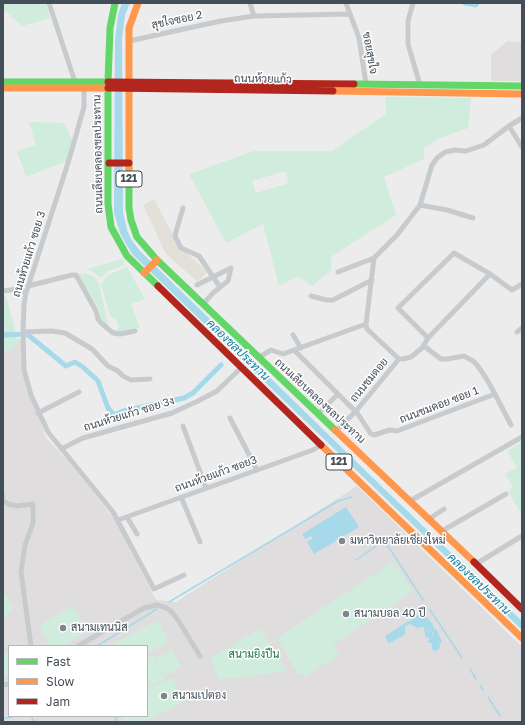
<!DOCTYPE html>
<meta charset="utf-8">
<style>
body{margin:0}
#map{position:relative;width:525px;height:725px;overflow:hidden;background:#edecec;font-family:"Golos Text",sans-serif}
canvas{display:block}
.frame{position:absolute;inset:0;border:4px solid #444e58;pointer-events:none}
.legend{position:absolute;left:8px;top:645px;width:140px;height:72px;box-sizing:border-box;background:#fff;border:1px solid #b4b8bc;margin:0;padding:5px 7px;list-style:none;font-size:12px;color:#444e58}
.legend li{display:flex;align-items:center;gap:8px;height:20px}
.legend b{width:20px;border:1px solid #b4b8bc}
</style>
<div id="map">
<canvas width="525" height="725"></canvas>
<div class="frame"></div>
<ul class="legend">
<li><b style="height:5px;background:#63d668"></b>Fast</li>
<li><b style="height:5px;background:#ff974d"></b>Slow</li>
<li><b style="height:5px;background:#b3261e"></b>Jam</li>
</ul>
</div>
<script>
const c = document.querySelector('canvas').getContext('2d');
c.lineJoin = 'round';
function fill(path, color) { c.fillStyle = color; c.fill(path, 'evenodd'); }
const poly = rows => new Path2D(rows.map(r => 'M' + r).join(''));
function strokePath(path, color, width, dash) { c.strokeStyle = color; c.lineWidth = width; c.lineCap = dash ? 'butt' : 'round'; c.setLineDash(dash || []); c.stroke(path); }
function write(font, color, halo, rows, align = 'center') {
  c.font = font + ' "Golos Text",Sarabun,sans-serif'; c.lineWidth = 3; c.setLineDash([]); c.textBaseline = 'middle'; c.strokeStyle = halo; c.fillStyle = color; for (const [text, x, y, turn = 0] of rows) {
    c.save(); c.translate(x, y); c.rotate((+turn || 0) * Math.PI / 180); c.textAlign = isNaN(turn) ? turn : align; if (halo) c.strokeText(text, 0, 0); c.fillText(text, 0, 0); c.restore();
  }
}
fill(poly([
 [154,199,178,245,207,272,198,282,166,254,143,205]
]), '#e2e0d9');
fill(poly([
 [522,40,522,81,491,81,491,55,507,41,521,42],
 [21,339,21,364,46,438,72,465,115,520,156,600,176,602,357,486,522,647,522,722,3,722,3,341],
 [9,646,147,646,147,716,9,716]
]), '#dfddde');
fill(poly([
 [3,3,46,3,50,18,22,26,5,11,3,12],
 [386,97,471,98,468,128,440,138,424,148,424,159,384,177,396,215,331,257,331,271,312,286,298,276,279,286,263,224,226,243,189,174,254,151,332,151,386,114],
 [285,171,289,183,256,193,252,181],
 [29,122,64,123,73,141,67,161,26,177,17,151,36,145],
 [122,259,125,265,106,272,104,276,99,277,96,274,87,269],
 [127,267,145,299,131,304,140,328,119,332,115,331,119,328,117,321,110,316,101,284,108,275],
 [86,273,95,277,99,284,109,328,100,319,99,309,77,274],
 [3,296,6,296,18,342,13,350,3,353],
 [522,442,522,515,508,491,513,487,505,474,517,467,507,451],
 [393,562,414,591,333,645,339,655,306,676,297,673,277,638],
 [3,590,13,608,3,621],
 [73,606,88,631,62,646,51,646,39,625],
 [158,620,169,642,147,654,147,646,108,646],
 [260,628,286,671,219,680,210,658],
 [172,650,181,667,164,676,155,658],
 [9,652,9,674,3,677,3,655],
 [153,655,165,679,147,688,147,658],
 [172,677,184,701,144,722,125,722,122,716,147,716,147,690]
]), '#d0ecdc');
fill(poly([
 [122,3,130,3,125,15,122,39,123,212,127,230,131,239,140,251,374,479,522,621,522,630,133,255,126,244,120,233,114,213,115,40,118,15],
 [346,507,359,527,314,554,307,542,313,538,311,536,305,539,302,534],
 [421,613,424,613,429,620,433,624,433,628,437,630,442,642,439,644,440,647,438,650,435,651,432,649,432,643,429,643,428,642,430,638,427,638,425,636,425,631,428,630,432,631,433,637,434,634,432,631,429,629,424,631,424,627,417,628,410,624,405,627,405,633,403,636,389,643,388,643,385,636]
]), '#a6d9ea');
strokePath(poly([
 [3,401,3,400],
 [3,491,5,497],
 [356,560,381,543,386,543,423,600],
 [169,602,338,501,352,497],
 [430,610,462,658],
 [97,646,157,609],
 [470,669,476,679],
 [480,685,483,690],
 [488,697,500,716],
 [31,716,34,722],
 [114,716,118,722],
 [3,719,16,716]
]), '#a6d9ea', 1.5);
strokePath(poly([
 [465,3,476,5,477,3],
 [3,335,27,334,66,366,75,362,83,367,98,381,108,408,114,415,123,411,184,398,193,393,221,365]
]), '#a6d9ea', 5);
strokePath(poly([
 [49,3,75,82],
 [250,3,254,16],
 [346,3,359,38,366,84],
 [413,3,408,21,408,44,420,85],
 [129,41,221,21,254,16,349,14],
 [84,88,84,107,68,163,26,293,24,304,23,332,24,370,31,395,48,432,113,512,154,589,184,575],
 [509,126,522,147],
 [420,205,447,210,473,218],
 [183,208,175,235,176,238,181,248,199,256,220,287],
 [338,272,374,258],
 [490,274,512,290,522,284],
 [197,285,231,268],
 [28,286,72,275,76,275,96,311,98,319,101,323,113,333,120,334,135,331],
 [3,291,18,289,26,293],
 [311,296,326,300,333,300,372,280],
 [203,304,214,292,228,281,231,268],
 [23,332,52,331,65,333,92,349,108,366,118,371,123,376,131,380,150,379],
 [517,332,522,328],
 [293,335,301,348],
 [428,338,490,274,454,253,398,308,428,338,422,348,411,357,403,359,399,359,367,329,366,324,374,258,397,235,420,205,432,165,437,158,445,152,455,150,466,151,484,145,509,126,522,118],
 [296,352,353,409],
 [258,358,271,350,283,354,366,324],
 [495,394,511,425],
 [356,411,371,434,374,435,390,430,397,431,495,394,486,378,477,365,473,361,464,356,447,359,441,359,424,346],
 [38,413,79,392],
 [318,414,337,395],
 [230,418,257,470],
 [183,426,206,488],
 [336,431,356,411,399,359],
 [61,449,83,438,172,413,198,401,217,391,241,368],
 [181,497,200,542],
 [3,501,8,504,17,506,33,504,33,523,25,545,21,572,31,646],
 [410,501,522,437],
 [127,517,137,534],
 [429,519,444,509],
 [118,520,313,450,321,445],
 [442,531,506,494],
 [476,564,522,536],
 [78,646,144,608,157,605,164,607,171,611,178,620,200,656],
 [3,685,9,684]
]), '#c8cbcd', 5);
strokePath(poly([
 [115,3,110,28,108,82,108,204,111,227,127,256,158,286],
 [3,82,108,82],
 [354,84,522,86],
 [129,168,129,208,131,220,137,237,157,260,335,430]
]), '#63d668', 7);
strokePath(poly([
 [3,88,108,88],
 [333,91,522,94],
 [129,168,129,28,138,3],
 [144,273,157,260],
 [335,430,474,562],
 [321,445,522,638]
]), '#ff974d', 7);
strokePath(poly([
 [108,82,354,84],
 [108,88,333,91],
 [109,163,129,163],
 [158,286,321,445],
 [474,562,522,609]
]), '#b3261e', 7);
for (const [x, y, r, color] of [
 [342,541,4,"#7f858c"],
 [346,614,4,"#7f858c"],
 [63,628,4,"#7f858c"],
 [164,696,4,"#7f858c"]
]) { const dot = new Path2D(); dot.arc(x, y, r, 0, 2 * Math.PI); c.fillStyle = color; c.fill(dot); strokePath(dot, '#fff', 1.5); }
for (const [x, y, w] of [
 [129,179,26],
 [339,462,26]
]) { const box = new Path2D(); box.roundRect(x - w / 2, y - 8, w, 16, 3); c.fillStyle = '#fff'; c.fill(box); strokePath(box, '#444e58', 1); }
write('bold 10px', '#444e58', null, [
 ["121",129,179],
 ["121",339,462]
]);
write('11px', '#444e58', '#fff', [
 ["สุขใจซอย 2",177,20,-12],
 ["ซอยสุขใจ",370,53,80],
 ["ถนนห้วยแก้ว",263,79,1],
 ["ถนนเลียบคลองชลประทาน",98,154,-91],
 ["ถนนห้วยแก้ว ซอย 3",29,254,-73],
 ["ถนนชมดอย",369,380,-51],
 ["ถนนเลียบคลองชลประทาน",320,401,43],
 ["ถนนชมดอย ซอย 1",439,405,-21],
 ["ถนนห้วยแก้ว ซอย 3ง",129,414,-17],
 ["ถนนห้วยแก้ว ซอย3",216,474,-20]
]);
write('11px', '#444e58', '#fff', [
 ["มหาวิทยาลัยเชียงใหม่",350,541],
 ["สนามบอล 40 ปี",354,614],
 ["สนามเทนนิส",71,628],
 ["สนามเปตอง",172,696]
], 'left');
write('11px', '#18764a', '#fff', [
 ["สนามยิงปืน",254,655]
]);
write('italic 12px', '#0f7da0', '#fff', [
 ["คลองชลประทาน",238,350,44],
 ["คลองชลประทาน",479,584,44]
]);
</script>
